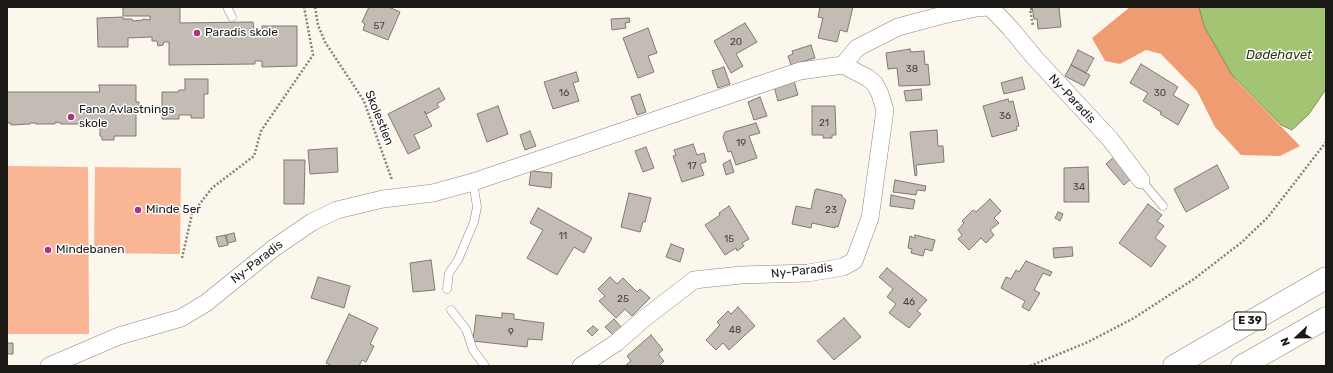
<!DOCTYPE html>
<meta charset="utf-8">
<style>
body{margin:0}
#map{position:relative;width:1333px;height:373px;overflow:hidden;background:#fbf7ed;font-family:Rubik,sans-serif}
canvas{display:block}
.frame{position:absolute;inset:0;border:8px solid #1a1915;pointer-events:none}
.north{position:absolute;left:1277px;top:317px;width:40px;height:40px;-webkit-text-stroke:3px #fff;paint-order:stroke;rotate:248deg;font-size:11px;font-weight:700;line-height:16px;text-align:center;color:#1a1915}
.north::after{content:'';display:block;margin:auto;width:14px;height:18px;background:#1a1915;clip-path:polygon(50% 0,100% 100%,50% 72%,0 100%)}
</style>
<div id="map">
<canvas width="1333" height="373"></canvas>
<div class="frame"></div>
<div class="north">N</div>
</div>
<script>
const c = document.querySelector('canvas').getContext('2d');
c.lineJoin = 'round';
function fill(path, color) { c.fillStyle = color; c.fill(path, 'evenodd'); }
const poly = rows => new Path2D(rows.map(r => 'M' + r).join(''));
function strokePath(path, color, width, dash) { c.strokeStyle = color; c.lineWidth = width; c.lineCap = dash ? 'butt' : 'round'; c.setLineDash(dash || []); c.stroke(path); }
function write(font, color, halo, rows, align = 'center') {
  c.font = font + ' Rubik,sans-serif'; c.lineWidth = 3; c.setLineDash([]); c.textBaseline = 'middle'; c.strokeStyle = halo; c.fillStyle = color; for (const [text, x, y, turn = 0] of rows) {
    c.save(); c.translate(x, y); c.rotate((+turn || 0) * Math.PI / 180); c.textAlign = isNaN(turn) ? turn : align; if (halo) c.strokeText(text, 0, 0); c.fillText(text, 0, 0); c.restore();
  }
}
fill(poly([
 [7,166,88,167,89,334,7,334],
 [95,167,181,168,180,254,94,253]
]), '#f9b594');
fill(poly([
 [1130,7,1199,7,1204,26,1235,79,1300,146,1280,156,1241,155,1215,127,1197,91,1161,54,1146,50,1120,64,1105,61,1092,38]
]), '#f09c73');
const water = poly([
 [1199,7,1326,7,1326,89,1309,114,1292,130,1281,125,1232,75,1204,26,1199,7]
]);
fill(water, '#a3c472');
strokePath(water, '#7a9156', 1);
const building = poly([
 [123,7,180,7,180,23,253,22,254,30,262,30,262,26,297,26,297,66,262,67,262,61,255,61,255,64,169,65,169,42,164,42,163,45,158,46,157,41,152,41,152,37,128,38,128,47,98,47,97,18,123,17,123,19,132,19,133,21,143,20,143,19,150,20,150,16,123,16,123,7],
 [369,7,389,7,400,12,388,40,363,30,365,24,362,22,369,7],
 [820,7,853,7,847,32,840,30,837,42,818,38,823,18,818,17,820,7],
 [1032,7,1059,7,1061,27,1038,29,1037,19,1034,19,1032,7],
 [629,18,630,22,625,23,626,28,612,30,611,19,629,18],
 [745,23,757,42,736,54,743,66,731,73,714,41,745,23],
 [648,28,657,53,648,56,654,72,638,78,623,38,648,28],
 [811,45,815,58,791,65,788,56,793,54,792,51,811,45],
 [910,49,911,52,924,51,925,65,928,64,930,85,899,86,897,68,888,69,886,53,910,49],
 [1078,50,1094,58,1086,73,1071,65,1078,50],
 [1141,64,1178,87,1173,95,1189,105,1178,125,1160,114,1161,112,1143,101,1148,93,1130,83,1141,64],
 [1071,65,1090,75,1084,86,1065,76,1071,65],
 [724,67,730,84,718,88,712,71,724,67],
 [576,72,579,81,573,83,579,101,553,109,544,82,576,72],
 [1022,77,1025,89,1004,94,1001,83,1022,77],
 [185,79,208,79,208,94,204,94,204,118,191,118,191,115,179,115,179,119,162,119,162,92,178,92,179,90,185,90,185,79],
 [794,81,798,95,778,101,774,87,794,81],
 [99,85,136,85,136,102,139,102,139,111,136,111,136,136,114,136,114,140,102,140,102,137,100,136,100,124,86,124,86,122,80,122,80,124,61,124,61,123,55,122,55,124,36,124,36,123,30,123,30,124,11,125,11,123,7,123,7,92,100,92,99,85],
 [439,88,445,99,437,104,439,107,427,114,424,111,432,126,414,135,420,148,408,154,388,114,439,88],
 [921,89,922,100,906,101,904,91,921,89],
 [640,94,646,112,637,115,631,97,640,94],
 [760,97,767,116,754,120,748,102,760,97],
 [1008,99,1009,102,1013,101,1019,126,1016,127,1017,130,992,137,983,106,1008,99],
 [498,106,508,134,487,142,477,114,498,106],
 [812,106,835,106,836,135,832,135,832,138,823,138,823,135,812,135,812,106],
 [756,123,760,133,749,136,757,158,736,165,731,151,728,152,723,137,725,132,756,123],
 [937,130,938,146,943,146,944,162,916,165,917,175,915,176,910,132,937,130],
 [530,131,536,146,525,150,520,135,530,131],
 [693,144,697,155,704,153,706,162,700,164,704,175,682,182,673,156,676,155,674,150,693,144],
 [646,147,654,168,643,172,635,151,646,147],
 [337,148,338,172,310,174,308,150,337,148],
 [1116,155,1134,176,1124,185,1106,164,1116,155],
 [284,160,305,160,304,204,284,204,284,160],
 [730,160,734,172,726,175,723,164,730,160],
 [1217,165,1229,188,1186,212,1174,189,1217,165],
 [1088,167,1089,202,1064,202,1064,168,1088,167],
 [531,171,552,173,551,188,529,185,531,171],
 [895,180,926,186,925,191,917,190,916,195,893,192,895,180],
 [817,189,842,195,842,197,846,200,838,227,835,226,835,228,812,223,811,228,792,224,796,206,811,209,815,190,817,189],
 [629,193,651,198,645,222,643,222,640,232,621,227,629,193],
 [891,195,915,200,913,209,890,206,891,195],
 [990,199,1001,211,994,218,999,223,990,230,994,235,986,243,981,238,969,250,958,239,962,235,958,230,964,223,962,221,973,210,976,212,990,199],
 [1148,204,1162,215,1157,221,1164,226,1155,238,1166,246,1151,267,1119,243,1148,204],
 [729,206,749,239,742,243,744,246,737,251,736,248,725,255,705,225,720,215,719,213,729,206],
 [538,208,592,238,584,253,574,247,557,275,527,258,543,230,530,223,538,208],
 [1058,212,1063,214,1060,221,1055,218,1058,212],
 [234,233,236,241,228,243,226,235,234,233],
 [225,235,228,245,219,247,216,237,225,235],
 [915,235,935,240,932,251,925,249,923,256,911,253,912,249,908,248,910,236,915,238,915,235],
 [671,244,684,249,680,262,666,257,671,244],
 [1072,247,1073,256,1054,258,1053,248,1072,247],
 [431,260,435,290,413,292,410,263,431,260],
 [1026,261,1052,272,1050,276,1043,273,1034,290,1040,293,1029,311,1022,307,1025,301,1001,288,1006,277,1011,279,1016,270,1019,272,1026,261],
 [887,268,927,300,917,311,921,314,909,328,889,313,896,304,887,297,893,289,879,277,887,268],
 [318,277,350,286,344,308,311,298,318,277],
 [610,277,617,284,623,278,637,292,640,289,650,298,632,316,625,309,616,318,599,301,605,296,598,289,610,277],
 [738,307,755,326,729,350,723,343,716,350,706,340,720,325,717,322,728,311,731,314,738,307],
 [502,313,514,314,514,319,544,323,542,340,528,339,527,347,473,341,476,315,502,318,502,313],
 [349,314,378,328,370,344,374,346,366,362,362,360,359,366,333,366,326,363,349,314],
 [844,318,861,337,834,360,817,341,844,318],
 [614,319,622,328,614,336,605,327,614,319],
 [593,326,598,330,592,336,587,331,593,326],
 [651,335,663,350,658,354,664,361,659,366,625,366,631,361,627,356,651,335],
 [7,343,13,343,13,354,7,354,7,343]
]);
fill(building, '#c3bcb4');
strokePath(building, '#807972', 1);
const lane = poly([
 [227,7,232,17],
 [1141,180,1163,206],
 [447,289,449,273,458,260,474,222,477,207,473,182],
 [451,310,466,329,473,350,485,366]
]);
const street = poly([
 [843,65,857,48,898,27,943,15,976,8,988,7,993,10,1011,29,1034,57,1110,139,1141,180],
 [49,366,119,336,181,318,206,303,274,248,312,222,337,210,383,199,433,193,473,182,800,71,843,65,868,78,875,84,880,94,885,110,870,218,854,261,843,267,808,273,741,275,694,280,641,321,616,343,581,366]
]);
const highway = poly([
 [1174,366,1326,278],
 [1242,366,1326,318]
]);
strokePath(lane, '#8a867e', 9);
strokePath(street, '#8a867e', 18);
strokePath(highway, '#8a867e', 23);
strokePath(poly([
 [315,7,318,25,325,42,364,101,392,180],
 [1032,9,1030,9,1033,26],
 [182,258,192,214,212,188,254,156,261,131,313,55,304,7],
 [1030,366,1088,342,1134,318,1194,279,1242,242,1268,217,1326,142]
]), '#84827b', 2.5, [2, 2]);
strokePath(lane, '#fff', 8);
strokePath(street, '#fff', 17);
strokePath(highway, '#fff', 22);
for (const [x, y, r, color] of [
 [197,33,4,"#af3180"],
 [71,117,4,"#af3180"],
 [138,210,4,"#af3180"],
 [48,250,4,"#af3180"]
]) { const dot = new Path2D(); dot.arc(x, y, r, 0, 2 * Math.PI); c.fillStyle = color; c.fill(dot); strokePath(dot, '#fff', 1.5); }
write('10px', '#44423d', null, [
 ["57",379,26],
 ["20",736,42],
 ["38",912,69],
 ["16",564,93],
 ["30",1160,93],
 ["36",1005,116],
 ["21",824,123],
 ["19",741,143],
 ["17",692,166],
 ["34",1079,187],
 ["23",831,210],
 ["11",563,236],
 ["15",729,239],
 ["25",623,299],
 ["46",909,302],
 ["48",735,330],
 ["9",511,332]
]);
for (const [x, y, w] of [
 [1250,321,32]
]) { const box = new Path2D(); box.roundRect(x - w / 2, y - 9, w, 18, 3); c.fillStyle = '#fff'; c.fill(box); strokePath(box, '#1a1915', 1); }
write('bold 11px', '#1a1915', null, [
 ["E 39",1250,321]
]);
write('12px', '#1a1915', '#fff', [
 ["Paradis skole",205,33],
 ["Fana Avlastnings",79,110],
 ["skole",79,124],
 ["Minde 5er",146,210],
 ["Mindebanen",56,250]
], 'left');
write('12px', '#1a1915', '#fff', [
 ["Ny-Paradis",1072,99,47],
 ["Skolestien",379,118,68],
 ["Ny-Paradis",257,262,-38],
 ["Ny-Paradis",802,271,-6]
]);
write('italic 13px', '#2b3916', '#fff', [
 ["Dødehavet",1279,55]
]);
</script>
